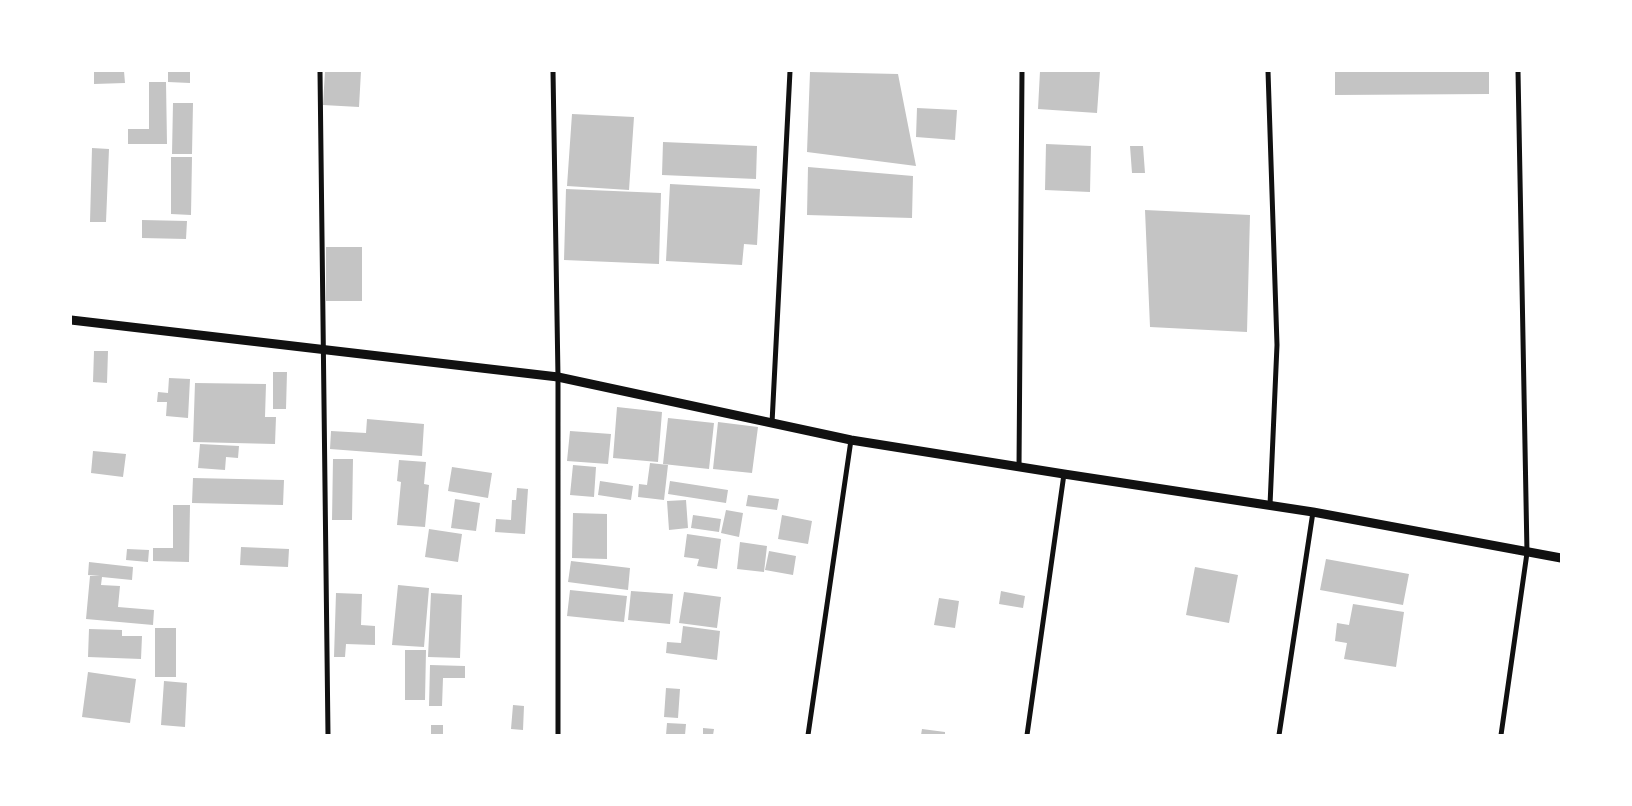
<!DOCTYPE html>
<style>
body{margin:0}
#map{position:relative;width:1632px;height:806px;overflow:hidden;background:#fff;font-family:Commissioner,sans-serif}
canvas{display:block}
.frame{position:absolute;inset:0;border:72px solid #fff;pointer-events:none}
</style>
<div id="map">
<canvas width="1632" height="806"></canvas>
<div class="frame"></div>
</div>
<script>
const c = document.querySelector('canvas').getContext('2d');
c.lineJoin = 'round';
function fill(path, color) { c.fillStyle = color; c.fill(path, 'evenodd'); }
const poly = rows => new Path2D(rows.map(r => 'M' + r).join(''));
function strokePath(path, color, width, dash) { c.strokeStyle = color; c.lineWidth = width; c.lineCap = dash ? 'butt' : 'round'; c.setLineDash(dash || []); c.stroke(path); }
fill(poly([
 [124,71,125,83,94,84,94,72],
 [190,71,190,83,168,82,168,72],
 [325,71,361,71,359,107,323,105],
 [1040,71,1100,71,1097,113,1038,109],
 [1335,71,1489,71,1489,94,1335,95],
 [810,72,898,74,916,166,807,152],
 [149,82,166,82,167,144,128,144,128,129,149,129],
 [173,103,193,103,192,154,172,154],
 [917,108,957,110,955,140,916,137],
 [572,114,634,117,629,190,567,186],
 [663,142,757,146,756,179,662,175],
 [1046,144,1091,146,1090,192,1045,190],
 [1130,146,1143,146,1145,173,1132,173],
 [92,148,109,149,106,222,90,222],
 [171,157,192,157,191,215,171,214],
 [808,167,913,176,912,218,807,215],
 [670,184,760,189,757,245,744,244,742,265,666,261],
 [566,189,661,193,659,264,564,260],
 [1145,210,1250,215,1247,332,1150,327],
 [142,220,187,221,186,239,142,238],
 [326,247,362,247,362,301,326,301],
 [94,351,108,351,107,383,93,382],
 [273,372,287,372,286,409,273,409],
 [169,378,190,379,188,418,166,416,167,402,157,402,158,392,168,393],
 [195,383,266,384,265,417,276,417,275,444,193,442],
 [617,407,662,412,658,462,613,458],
 [668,418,714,423,709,469,663,464],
 [367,419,424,424,422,456,330,449,331,431,366,433],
 [718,422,758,427,752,473,713,469],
 [570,431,611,434,608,464,567,461],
 [200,444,239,446,238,458,226,457,225,470,198,468],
 [93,451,126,454,123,477,91,473],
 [333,459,353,459,352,520,332,520],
 [399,460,426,462,424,484,429,485,425,527,397,525,401,482,397,481],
 [650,463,668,465,664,500,638,497,639,484,647,485],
 [573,465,596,467,594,497,570,495],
 [452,467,492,473,488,498,448,491],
 [193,478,284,480,283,505,192,503],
 [600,481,633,486,631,500,598,495],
 [670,481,728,490,726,503,668,494],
 [517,488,528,489,525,534,495,532,496,519,511,520,512,500,516,500],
 [748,495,779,499,777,510,746,506],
 [455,499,480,503,476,531,451,528],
 [686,500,688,528,669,530,667,501],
 [173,505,190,505,189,562,153,561,153,548,173,548],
 [726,510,743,513,739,537,721,533],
 [573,513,607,514,607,559,572,558],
 [693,515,721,519,719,532,691,528],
 [782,515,812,521,808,544,778,539],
 [429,529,462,534,458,562,425,557],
 [687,534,721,539,717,569,697,566,699,559,684,557],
 [740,542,767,546,764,572,737,569],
 [241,547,289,549,288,567,240,565],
 [127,549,149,550,148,562,126,560],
 [769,551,796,556,793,575,765,570],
 [1326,559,1409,574,1403,605,1320,590],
 [571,561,630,568,628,590,568,582],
 [89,562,133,567,132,580,102,577,101,585,120,586,118,607,154,610,153,625,86,619,90,576,100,576,88,575],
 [1195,567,1238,575,1229,623,1186,615],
 [398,585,429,588,424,647,392,645],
 [570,590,627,596,624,622,567,616],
 [631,591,673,594,670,624,628,620],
 [1001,591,1025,596,1023,608,999,604],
 [684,592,721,597,717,628,679,623],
 [336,593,362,594,361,625,375,626,375,645,346,644,345,657,334,657],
 [431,593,462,595,460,658,428,657],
 [939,598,959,601,955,628,934,625],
 [1353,604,1404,612,1396,667,1344,659,1347,643,1335,641,1337,623,1349,625],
 [683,626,720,631,717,660,666,653,667,642,681,643],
 [155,628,176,628,176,677,155,677],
 [89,629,122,630,122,636,142,636,141,659,88,657],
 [405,650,426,650,425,700,405,700],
 [430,665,465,666,465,678,443,678,442,706,429,706],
 [88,672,136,679,130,723,82,717],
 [164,681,187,683,185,727,161,725],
 [666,688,680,689,678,718,664,717],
 [513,705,524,706,523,730,511,729],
 [667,723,686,724,685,735,666,735],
 [431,725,443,725,443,735,431,735],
 [703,728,714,729,713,735,703,735],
 [922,729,945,732,945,735,921,735]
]), '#c4c4c4');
strokePath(poly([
 [320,71,328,735],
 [553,71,558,377,558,735],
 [1268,71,1277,345,1270,505],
 [772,423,790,71],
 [1019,467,1022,71],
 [808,735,851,440],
 [1027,735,1064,474],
 [1279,735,1313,512],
 [1501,735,1527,553,1518,71]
]), '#111', 5);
strokePath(poly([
 [71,320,558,377,851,440,1064,474,1313,512,1561,558]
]), '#111', 9);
</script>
